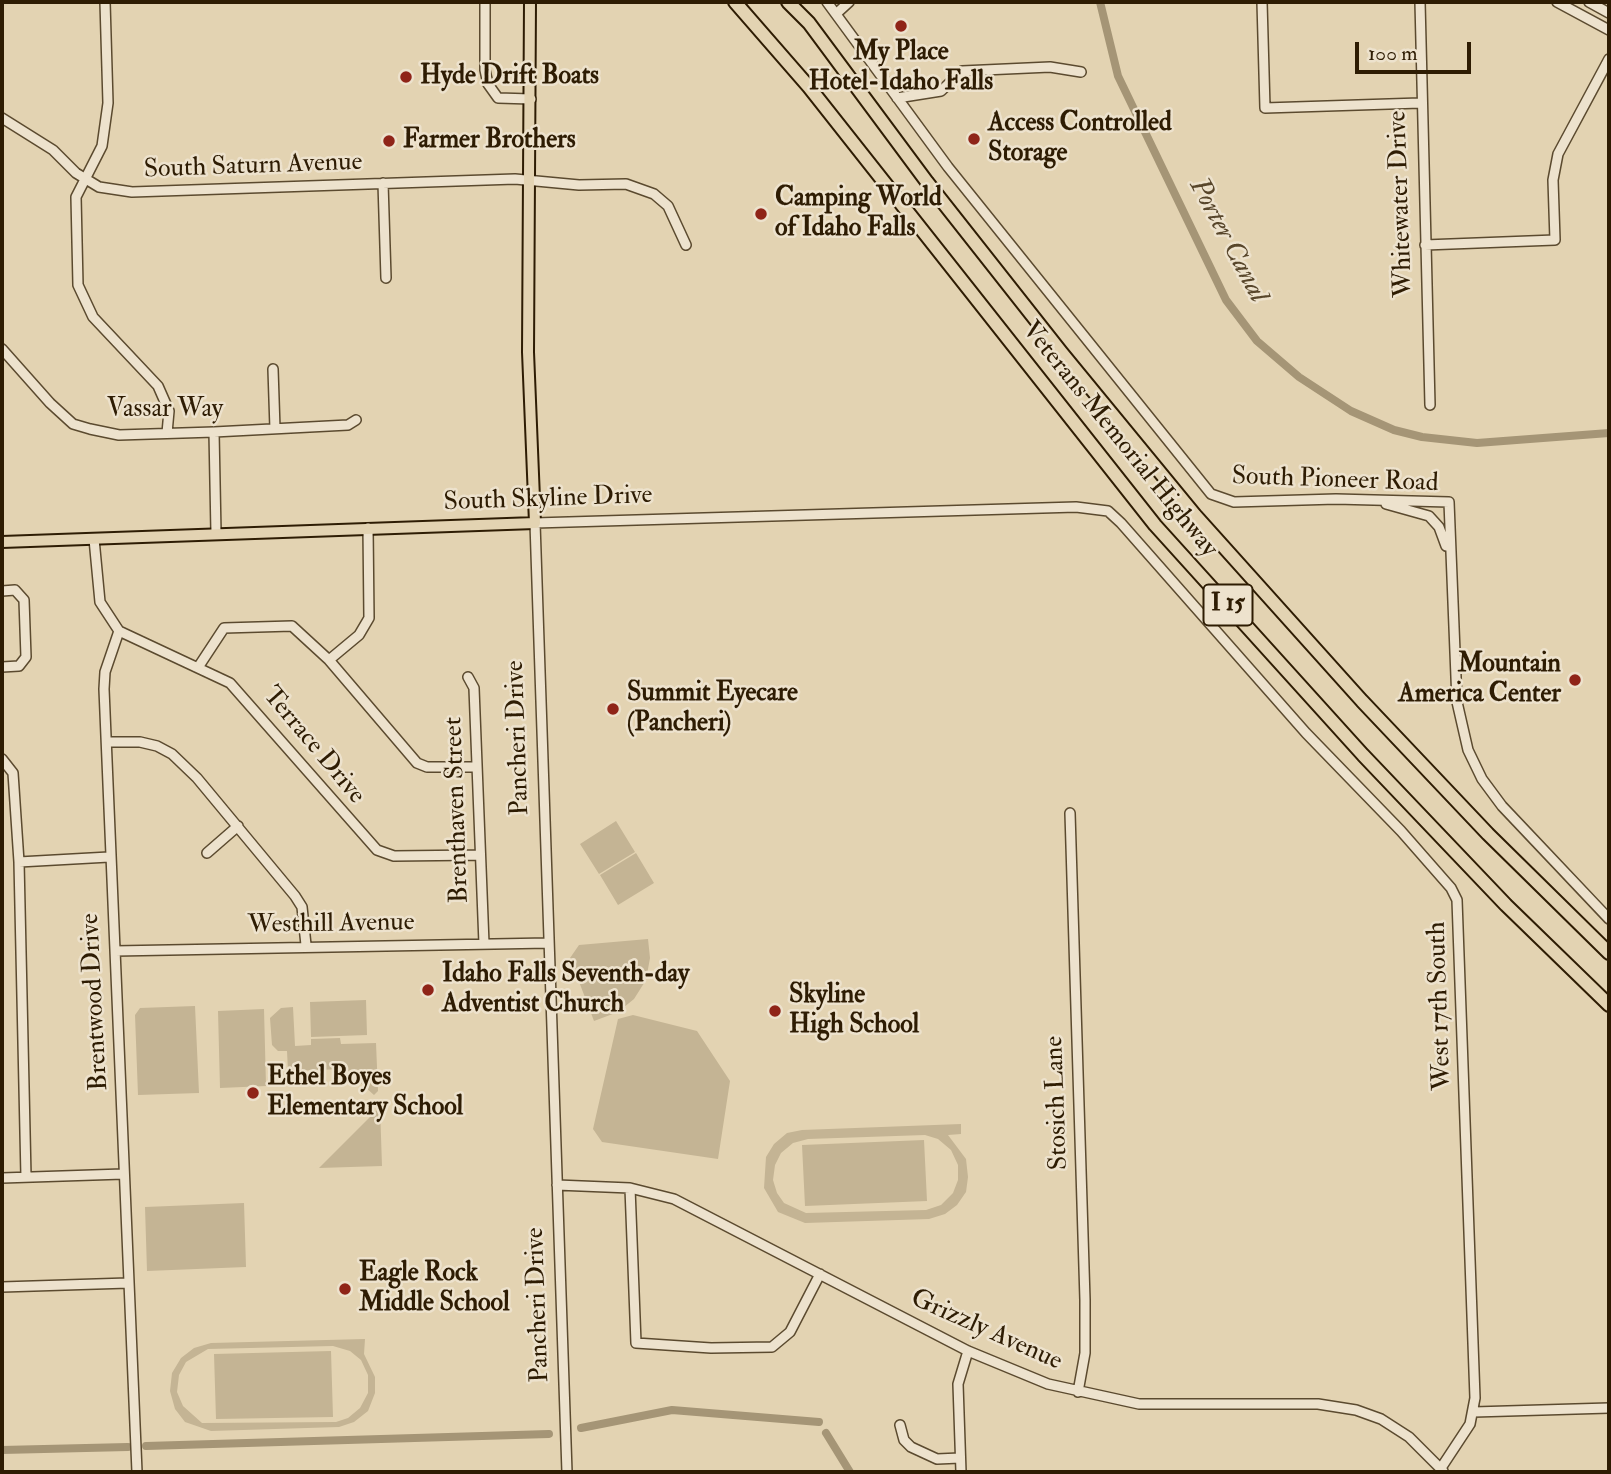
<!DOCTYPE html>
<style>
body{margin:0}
#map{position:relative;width:1611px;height:1474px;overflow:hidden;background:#e3d3b2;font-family:"IM FELL Double Pica",serif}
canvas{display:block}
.frame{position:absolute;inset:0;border:4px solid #2e1c03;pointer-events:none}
.scale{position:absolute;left:1355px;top:42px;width:116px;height:32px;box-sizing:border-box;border:4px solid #2e1c03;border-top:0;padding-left:9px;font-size:21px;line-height:24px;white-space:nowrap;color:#2e1c03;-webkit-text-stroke:5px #ede2cd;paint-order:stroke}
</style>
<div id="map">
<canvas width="1611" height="1474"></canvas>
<div class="frame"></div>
<div class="scale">100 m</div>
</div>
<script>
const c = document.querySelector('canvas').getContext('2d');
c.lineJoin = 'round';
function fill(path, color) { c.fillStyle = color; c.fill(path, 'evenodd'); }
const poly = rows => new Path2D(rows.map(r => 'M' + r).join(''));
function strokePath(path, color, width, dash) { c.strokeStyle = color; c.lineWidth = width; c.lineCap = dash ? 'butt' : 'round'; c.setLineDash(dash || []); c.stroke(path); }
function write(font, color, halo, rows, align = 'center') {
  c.font = font + ' "IM FELL Double Pica",serif'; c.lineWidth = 5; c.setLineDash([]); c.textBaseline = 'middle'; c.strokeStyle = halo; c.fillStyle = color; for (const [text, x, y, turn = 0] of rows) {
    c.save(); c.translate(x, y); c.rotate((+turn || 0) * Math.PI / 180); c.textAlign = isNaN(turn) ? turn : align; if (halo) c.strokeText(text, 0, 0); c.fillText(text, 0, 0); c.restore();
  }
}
fill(poly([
 [616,821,635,852,599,874,580,844],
 [636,853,654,883,618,905,600,875],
 [648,939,650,958,646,980,634,999,618,1012,594,1021,570,958,579,945],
 [366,1000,367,1035,311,1037,310,1002],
 [195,1006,199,1093,138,1095,135,1015,140,1008],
 [293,1007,295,1046,311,1045,311,1039,340,1038,341,1044,376,1043,378,1091,374,1095,345,1069,288,1071,287,1051,278,1051,272,1045,270,1018,281,1008],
 [264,1009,266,1086,220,1088,218,1011],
 [633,1015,697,1031,730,1081,718,1159,602,1142,593,1129,618,1019],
 [380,1107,382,1166,319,1168],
 [961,1124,961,1134,948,1135,966,1159,968,1177,966,1192,957,1205,945,1214,929,1219,805,1223,778,1212,764,1188,766,1157,774,1144,787,1133,802,1130],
 [925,1135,938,1139,951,1150,958,1165,958,1180,953,1193,941,1205,926,1210,806,1213,784,1203,777,1193,773,1180,775,1165,781,1153,793,1143,808,1139],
 [924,1140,927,1201,805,1206,802,1145],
 [244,1203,246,1267,147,1271,145,1207],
 [365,1339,364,1354,375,1377,375,1393,368,1411,354,1422,339,1427,211,1431,185,1422,175,1409,170,1391,172,1373,181,1358,194,1348,211,1343],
 [333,1346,350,1351,361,1360,368,1375,368,1393,360,1408,348,1418,336,1422,202,1423,183,1406,177,1392,179,1375,186,1362,208,1349],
 [331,1351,333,1417,216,1419,214,1354]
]), '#c4b494');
strokePath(poly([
 [1100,2,1118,76,1226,300,1257,341,1299,377,1351,411,1394,430,1422,437,1477,443,1609,433],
 [581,1428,672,1410,819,1422],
 [826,1433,850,1472],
 [146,1446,549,1434],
 [2,1450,128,1447]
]), '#a59576', 8);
const minor = poly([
 [105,2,108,103,102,146,76,197,78,285,93,317,158,386,169,411,167,433],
 [485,2,485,70,488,84,498,98,531,99],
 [827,2,948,167,1211,494,1234,502,1336,499,1449,502,1457,702,1468,750,1482,779,1502,806,1609,919],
 [1262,2,1265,108,1420,103],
 [1420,2,1430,405],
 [1557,2,1609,30],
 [1589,2,1609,13],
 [837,13,849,2],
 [897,98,941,91,962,71,1050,67,1081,72],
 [2,118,53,150,76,173,99,187,132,192,515,179,579,185,626,184,654,194,668,206,686,245],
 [383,183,386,278],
 [1425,245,1555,240,1553,180,1558,154,1609,59],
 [2,349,50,403,73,424,90,429,119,435,214,432,348,425,356,420],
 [273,369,275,429],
 [214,432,216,533],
 [1386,504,1429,516,1439,527,1446,546],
 [94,539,100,602,119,631,105,672,104,689,137,1472],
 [2,591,15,590,24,600,26,657,19,666,2,667],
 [119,631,230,683,377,850,394,856,480,855],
 [329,660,359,635,369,618,368,528],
 [199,666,224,628,292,626,329,660,417,763,427,767,477,767],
 [468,677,474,688,484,944],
 [107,742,140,742,157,746,172,754,197,778,295,896,302,907,306,945],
 [2,759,13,773,19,862,26,1177],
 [1070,813,1085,1300,1085,1353,1078,1392],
 [207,853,238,826],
 [19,862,109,857],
 [115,951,548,943],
 [2,1178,123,1174],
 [557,1185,630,1188,674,1199,968,1351,1048,1384,1139,1404,1318,1404,1356,1410,1381,1419,1409,1437,1443,1471],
 [630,1188,636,1343,711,1348,772,1347,790,1332,820,1274],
 [2,1287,128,1283],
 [1474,1412,1609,1408],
 [900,1425,904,1440,911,1447,937,1459,960,1458],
 [567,1472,535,523,1076,507,1108,511,1121,523,1306,733,1401,831,1451,888,1457,900,1475,1398,1470,1424,1441,1468],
 [961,1472,958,1384,968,1351]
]);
const major = poly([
 [2,542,535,523,528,352,530,2]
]);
const highway = poly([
 [735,2,809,87,1155,525,1363,755,1506,905,1609,1005],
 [788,2,809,23,927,182,1061,352,1195,515,1362,701,1488,834,1609,953]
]);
strokePath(minor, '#5b4a2f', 12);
strokePath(major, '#2e1c03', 14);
strokePath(highway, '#2e1c03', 16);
strokePath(minor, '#ede2cd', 9);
strokePath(major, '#e3d3b2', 10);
strokePath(highway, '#e3d3b2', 12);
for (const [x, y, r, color] of [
 [901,26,7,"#8f2418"],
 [406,77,7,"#8f2418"],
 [974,139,7,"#8f2418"],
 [389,141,7,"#8f2418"],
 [761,214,7,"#8f2418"],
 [1575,680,7,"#8f2418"],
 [613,709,7,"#8f2418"],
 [428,990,7,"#8f2418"],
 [775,1011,7,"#8f2418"],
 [253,1093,7,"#8f2418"],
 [345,1289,7,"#8f2418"]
]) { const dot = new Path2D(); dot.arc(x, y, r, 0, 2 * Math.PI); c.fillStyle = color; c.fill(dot); strokePath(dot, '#ede2cd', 2.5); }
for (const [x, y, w] of [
 [1228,605,49]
]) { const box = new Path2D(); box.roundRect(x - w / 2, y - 20.5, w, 41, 5); c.fillStyle = '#ede2cd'; c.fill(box); strokePath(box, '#2e1c03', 2); }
write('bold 24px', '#2e1c03', null, [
 ["I 15",1228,605]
]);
write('bold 26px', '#2e1c03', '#ede2cd', [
 ["My Place",901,53,"center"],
 ["Hotel-Idaho Falls",901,83,"center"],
 ["Hyde Drift Boats",420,77],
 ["Access Controlled",988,124],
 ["Storage",988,154],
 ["Farmer Brothers",403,141],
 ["Camping World",775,199],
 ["of Idaho Falls",775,229],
 ["Mountain",1561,665,"right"],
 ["America Center",1561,695,"right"],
 ["Summit Eyecare",627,694],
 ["(Pancheri)",627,724],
 ["Idaho Falls Seventh-day",442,975],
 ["Adventist Church",442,1005],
 ["Skyline",789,996],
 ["High School",789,1026],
 ["Ethel Boyes",267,1078],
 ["Elementary School",267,1108],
 ["Eagle Rock",359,1274],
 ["Middle School",359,1304]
], 'left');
write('26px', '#2e1c03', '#ede2cd', [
 ["South Saturn Avenue",253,167,-2],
 ["Whitewater Drive",1402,204,-92],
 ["Vassar Way",165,410],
 ["Veterans Memorial Highway",1119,440,51],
 ["South Pioneer Road",1335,481,2],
 ["South Skyline Drive",548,500,-2],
 ["Pancheri Drive",519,738,-92],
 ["Terrace Drive",313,746,50],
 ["Brenthaven Street",458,810,-92],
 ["Westhill Avenue",331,925,-1],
 ["Brentwood Drive",96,1002,-93],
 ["West 17th South",1441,1006,-92],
 ["Stosich Lane",1058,1103,-92],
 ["Pancheri Drive",539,1305,-92],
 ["Grizzly Avenue",986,1331,24]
]);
write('italic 28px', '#58462b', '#ede2cd', [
 ["Porter Canal",1227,241,62]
]);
</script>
